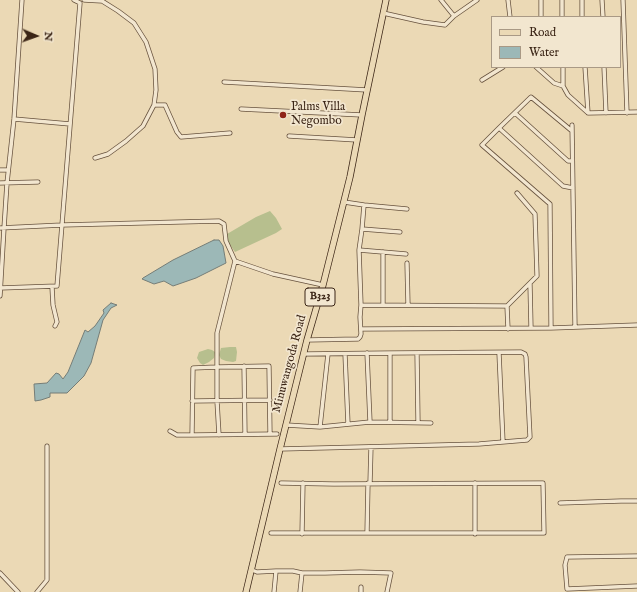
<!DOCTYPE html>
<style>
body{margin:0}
#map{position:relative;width:637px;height:592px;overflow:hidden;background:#ebd9b5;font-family:"IM FELL English",serif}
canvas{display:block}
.legend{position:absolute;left:491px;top:16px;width:130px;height:52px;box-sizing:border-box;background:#f2e6cf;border:1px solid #a99985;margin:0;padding:5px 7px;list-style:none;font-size:12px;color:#3b2516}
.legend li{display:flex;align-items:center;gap:8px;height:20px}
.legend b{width:20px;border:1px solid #a99985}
.north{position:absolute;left:16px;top:16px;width:40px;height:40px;-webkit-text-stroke:3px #f2e6cf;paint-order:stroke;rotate:92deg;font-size:11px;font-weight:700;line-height:16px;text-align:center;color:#3b2516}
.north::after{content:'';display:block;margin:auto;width:14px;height:18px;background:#3b2516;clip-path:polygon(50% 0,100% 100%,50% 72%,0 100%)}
</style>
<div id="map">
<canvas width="637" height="592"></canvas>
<ul class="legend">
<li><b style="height:5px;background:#ebd9b5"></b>Road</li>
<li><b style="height:11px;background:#9cb8b7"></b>Water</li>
</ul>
<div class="north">N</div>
</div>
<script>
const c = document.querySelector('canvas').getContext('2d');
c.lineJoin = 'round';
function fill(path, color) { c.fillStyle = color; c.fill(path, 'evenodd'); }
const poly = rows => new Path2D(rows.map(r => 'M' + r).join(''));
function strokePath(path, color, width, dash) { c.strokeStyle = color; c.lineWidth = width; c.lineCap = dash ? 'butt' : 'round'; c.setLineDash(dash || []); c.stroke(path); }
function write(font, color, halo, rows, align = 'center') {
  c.font = font + ' "IM FELL English",serif'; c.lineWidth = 3.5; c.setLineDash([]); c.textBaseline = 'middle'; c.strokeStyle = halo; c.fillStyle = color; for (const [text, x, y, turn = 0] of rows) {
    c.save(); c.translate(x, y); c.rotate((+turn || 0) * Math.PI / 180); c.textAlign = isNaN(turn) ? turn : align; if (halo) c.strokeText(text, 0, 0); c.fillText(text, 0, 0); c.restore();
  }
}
fill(poly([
 [270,211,276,218,282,229,276,233,235,252,230,245,228,244,227,234,256,217],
 [230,347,236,347,237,352,236,361,233,362,226,361,221,359,219,355,221,348],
 [208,349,212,350,215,352,214,358,209,362,203,365,200,363,197,358,199,352]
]), '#b7bf8e');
const water = poly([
 [214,240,219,240,223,246,226,263,196,278,173,286,164,281,154,284,142,279,143,278,173,260,214,240],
 [111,303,117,305,111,308,103,320,91,363,84,376,67,393,50,393,50,397,41,400,35,401,34,384,47,383,56,373,59,374,63,379,68,372,85,330,88,332,95,326,104,313,103,310,111,303]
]);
fill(water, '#9cb8b7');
strokePath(water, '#757d77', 1);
const street = poly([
 [84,0,102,1,118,11,134,23,146,42,155,69,156,90,154,105,143,126,126,141,108,154,95,158],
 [441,0,454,16],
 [508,0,510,17],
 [541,0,541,17],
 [562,0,562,17],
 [582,0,582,17],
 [602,0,603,17],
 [623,0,627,113],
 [383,13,423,22,445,25,454,16,477,0],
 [536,67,554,83,563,86,568,95,588,113,637,112],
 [563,67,563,86],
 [585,67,588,113],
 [604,67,606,113],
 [482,80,503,67],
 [224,82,367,90],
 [154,105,165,105,177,132,181,137,230,133],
 [241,109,362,115],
 [515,113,568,161,572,161],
 [14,119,70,124],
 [572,125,575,327],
 [499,128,563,186,573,188],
 [289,136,357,140],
 [0,170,8,170],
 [0,183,38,182],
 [344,202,364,205],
 [0,228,62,225,219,221,224,224,226,241,235,261,273,274,323,285],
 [362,229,400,232],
 [359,250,406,254],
 [383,252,383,305],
 [407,263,408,305],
 [530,284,531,328],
 [52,287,53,305,57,322,55,326],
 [0,288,57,286,80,3,74,0],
 [0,296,4,228,7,183,14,119,22,0],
 [361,305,507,306,537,276,535,214,517,193],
 [507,306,508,329],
 [551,328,550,204,482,145,499,128,531,97,572,131],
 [361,329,551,328,637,325],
 [307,340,358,339,360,337,361,334,360,317,361,305,359,250,362,229,364,205,407,209],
 [367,353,370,422],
 [417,353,418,422],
 [499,353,503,442],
 [345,354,348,424],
 [244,366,245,434],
 [192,401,270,400],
 [390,422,390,353],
 [286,425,320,427,370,422,431,423],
 [320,427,328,354],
 [170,431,177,435,192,435,277,434],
 [192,435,193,368,217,367,269,366,270,434],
 [219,435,217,401,217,333,235,261],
 [280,449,479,444,527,440,530,437,526,357,525,354,521,352,390,353,304,354],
 [370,483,371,447],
 [475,483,475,534],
 [560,503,621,501,637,501],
 [271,533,544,533,543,483,334,484,281,483],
 [367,533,368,483],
 [302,534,303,483],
 [637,556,567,557,565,565,567,589,637,586],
 [252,570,257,572,276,571],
 [0,573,18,592],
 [325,573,360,572,391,573,387,592],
 [37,592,47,580,47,446],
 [274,592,276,571,293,571,302,573],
 [300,592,302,573,326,573],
 [361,592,361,587]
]);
const primary = poly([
 [246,592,280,449,307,340,323,285,350,177,362,115,386,0]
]);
strokePath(street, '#67523e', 5);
strokePath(primary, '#3b2516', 7);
strokePath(street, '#f2e6cf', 3.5);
strokePath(primary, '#ebd9b5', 5.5);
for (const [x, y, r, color] of [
 [283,115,4,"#8f2418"]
]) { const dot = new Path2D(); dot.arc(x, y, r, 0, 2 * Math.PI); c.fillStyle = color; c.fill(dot); strokePath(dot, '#f2e6cf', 1.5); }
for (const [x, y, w] of [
 [320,297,30]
]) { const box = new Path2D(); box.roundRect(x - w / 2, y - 9, w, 18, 3); c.fillStyle = '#f2e6cf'; c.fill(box); strokePath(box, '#3b2516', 1); }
write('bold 11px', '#3b2516', null, [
 ["B323",320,297]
]);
write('12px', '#3b2516', '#f2e6cf', [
 ["Palms Villa",291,108],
 ["Negombo",291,122]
], 'left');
write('12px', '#3b2516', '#f2e6cf', [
 ["Minuwangoda Road",290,364,-75]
]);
</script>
